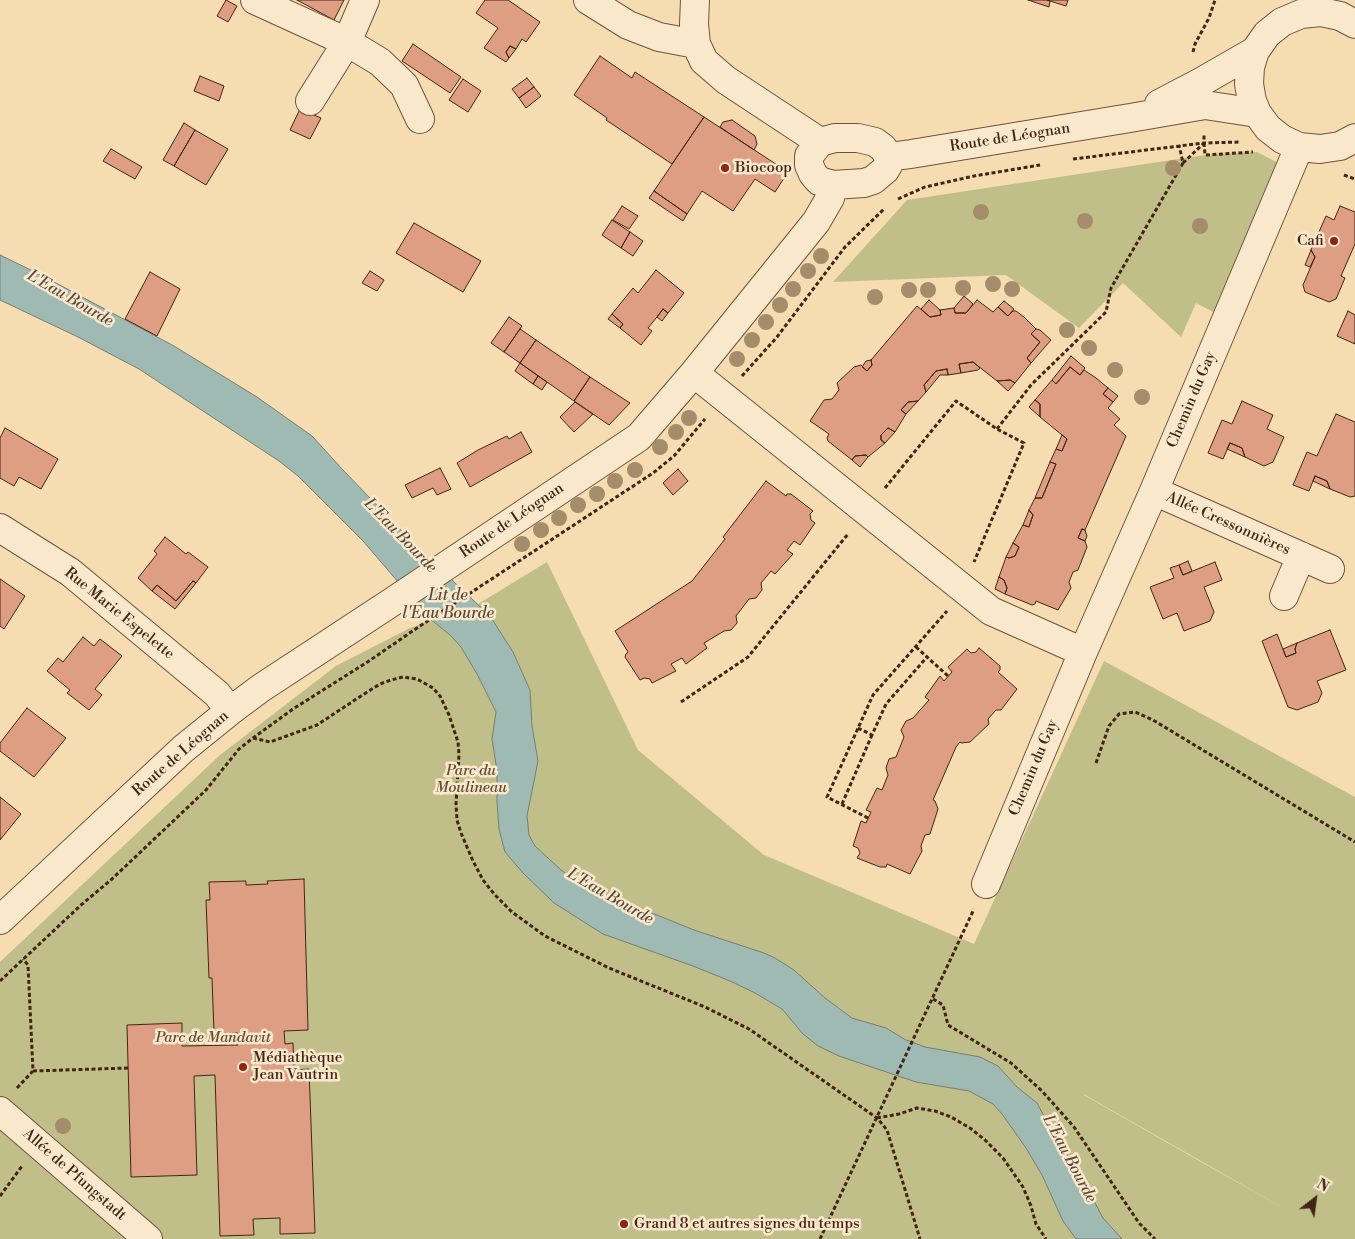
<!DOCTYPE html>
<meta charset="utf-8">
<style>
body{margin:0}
#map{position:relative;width:1355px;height:1239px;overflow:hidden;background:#f6dcb1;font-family:"Libre Bodoni",serif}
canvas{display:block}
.north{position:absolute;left:1290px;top:1174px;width:50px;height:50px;-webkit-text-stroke:4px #f9e8cc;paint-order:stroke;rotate:30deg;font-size:14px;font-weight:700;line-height:20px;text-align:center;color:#442515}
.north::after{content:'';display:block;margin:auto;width:18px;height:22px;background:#442515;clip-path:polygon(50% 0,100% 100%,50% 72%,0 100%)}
</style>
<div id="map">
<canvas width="1355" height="1239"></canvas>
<div class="north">N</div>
</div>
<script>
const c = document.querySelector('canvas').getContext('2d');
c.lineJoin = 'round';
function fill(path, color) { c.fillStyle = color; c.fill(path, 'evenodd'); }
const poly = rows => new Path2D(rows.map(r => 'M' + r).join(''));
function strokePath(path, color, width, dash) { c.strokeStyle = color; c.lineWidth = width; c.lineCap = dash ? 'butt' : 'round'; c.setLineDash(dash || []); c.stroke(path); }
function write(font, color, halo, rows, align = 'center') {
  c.font = font + ' "Libre Bodoni",serif'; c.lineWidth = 5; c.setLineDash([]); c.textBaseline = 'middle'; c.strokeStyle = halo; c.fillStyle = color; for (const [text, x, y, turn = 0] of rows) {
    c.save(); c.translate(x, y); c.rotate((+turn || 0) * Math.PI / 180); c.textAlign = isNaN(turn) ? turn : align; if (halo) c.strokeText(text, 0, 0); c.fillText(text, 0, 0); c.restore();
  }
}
fill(poly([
 [1257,152,1282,165,1227,319,1196,303,1181,337,1123,283,1079,328,1006,275,833,282,907,200,1205,155],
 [547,562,638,750,764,855,974,944,1104,661,1355,797,1355,1239,0,1239,0,962,220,755,336,666,410,628,478,604],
 [1084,1095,1085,1095,1287,1210,1203,1163]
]), '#c0bf89');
const water = poly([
 [0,255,39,274,174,346,257,397,312,436,343,470,417,547,490,616,513,652,530,690,532,726,538,761,527,816,529,835,535,846,561,870,592,891,617,902,657,915,694,930,764,953,775,958,794,970,825,998,852,1018,886,1028,906,1040,925,1047,980,1057,998,1066,1017,1087,1037,1103,1053,1133,1084,1182,1103,1218,1122,1239,1076,1239,1063,1221,1042,1175,1026,1148,1002,1114,993,1104,969,1091,916,1082,839,1056,818,1046,803,1034,782,1009,755,993,730,981,693,966,603,934,554,903,523,873,505,852,499,829,497,801,497,771,492,739,496,712,477,674,461,647,450,635,429,618,363,541,298,476,279,461,139,369,78,337,0,300,0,255]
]);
fill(water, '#9ebab2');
strokePath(water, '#7a7e73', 1);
const building = poly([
 [226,0,237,6,228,22,217,16,226,0],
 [297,0,344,0,334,20,297,0],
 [485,0,508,0,540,22,526,42,522,39,516,49,510,46,506,52,509,58,506,62,484,48,498,28,476,13,485,0],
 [1028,0,1047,0,1050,1,1049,7,1028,0],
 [1047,0,1068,0,1066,6,1047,0],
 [413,44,461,77,450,93,402,61,413,44],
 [510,46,516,49,509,58,506,52,510,46],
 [600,56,632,78,635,72,704,117,672,164,606,120,607,118,574,95,600,56],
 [200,76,224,86,219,101,194,91,200,76],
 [527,78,534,87,519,98,512,89,527,78],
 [463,79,481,91,468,112,449,100,463,79],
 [534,87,541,96,526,108,519,98,534,87],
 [300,109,321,118,310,139,290,130,300,109],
 [704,117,788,172,775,192,755,179,733,211,702,191,687,214,654,191,704,117],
 [732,120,755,136,757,144,754,150,720,127,723,122,732,120],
 [184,123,195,130,174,166,163,160,184,123],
 [195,130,228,149,206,185,174,166,195,130],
 [111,149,142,167,135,179,103,161,111,149],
 [654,191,687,214,683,221,649,198,654,191],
 [622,206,638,216,629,229,613,220,622,206],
 [1340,206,1355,212,1355,244,1341,276,1345,278,1336,299,1329,302,1305,292,1303,285,1315,257,1311,250,1326,216,1334,220,1340,206],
 [612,220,630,232,621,248,602,235,612,220],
 [414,223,481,261,463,292,396,253,414,223],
 [630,232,643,241,633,256,621,248,630,232],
 [1311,250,1315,257,1310,267,1305,265,1311,250],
 [656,270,684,293,668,313,663,309,657,317,648,328,652,331,641,345,620,328,623,324,612,314,633,288,638,293,656,270],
 [370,271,384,280,377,291,362,283,370,271],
 [150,272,180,289,157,336,125,319,150,272],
 [964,296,973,304,966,313,955,313,954,308,964,296],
 [929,300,940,310,941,315,930,317,921,309,929,300],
 [977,300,993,312,998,307,1008,316,1013,311,1016,311,1024,317,1036,329,1031,334,1040,342,1027,358,1031,363,1015,383,1010,380,997,381,973,362,959,364,961,373,948,375,947,369,936,371,924,385,926,392,918,401,908,402,901,410,906,414,895,432,888,428,881,435,881,440,885,443,868,457,866,455,855,456,852,460,828,441,827,438,829,434,810,421,824,400,832,399,839,390,837,383,854,367,861,365,867,371,872,365,871,360,917,306,930,317,941,315,940,310,954,308,955,313,966,313,977,300],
 [1004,301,1014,309,1008,316,998,307,1004,301],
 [663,309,668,313,662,321,657,317,663,309],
 [1348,311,1355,315,1355,344,1337,336,1348,311],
 [612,314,623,324,620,328,608,319,612,314],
 [509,317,522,326,504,352,491,343,509,317],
 [520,329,536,340,520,363,504,352,520,329],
 [1036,329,1040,330,1051,340,1031,363,1027,358,1040,342,1031,334,1036,329],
 [536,340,590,377,574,401,520,363,536,340],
 [1071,356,1085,368,1080,375,1070,367,1056,384,1052,380,1071,356],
 [871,360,872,365,867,371,862,367,866,361,871,360],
 [973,362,980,368,978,370,961,373,959,364,973,362],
 [520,363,538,376,533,384,515,371,520,363],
 [1070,367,1080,375,1084,370,1096,378,1108,388,1103,394,1113,402,1108,408,1120,419,1114,425,1126,436,1085,530,1082,529,1078,538,1085,541,1087,547,1078,570,1073,572,1069,582,1071,588,1058,610,1036,601,1035,604,1032,605,1005,594,1007,588,1004,580,999,577,1006,557,1009,558,1015,556,1019,547,1013,543,1023,525,1029,527,1033,515,1029,510,1035,498,1042,498,1056,464,1050,462,1056,449,1062,451,1067,439,1040,417,1040,404,1035,400,1052,380,1056,384,1070,367],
 [947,369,948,375,940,375,926,392,924,385,936,371,947,369],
 [538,376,547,382,542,390,533,384,538,376],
 [590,377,630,403,609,425,574,401,590,377],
 [1010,380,1015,383,1008,391,997,381,1010,380],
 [1108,388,1118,396,1113,402,1103,394,1108,388],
 [1035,400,1040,404,1040,417,1029,407,1035,400],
 [918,401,906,414,901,410,908,402,918,401],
 [1242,401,1273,415,1267,429,1284,437,1273,462,1264,466,1245,457,1242,448,1230,443,1223,459,1208,453,1222,420,1232,424,1242,401],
 [575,402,593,414,574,432,560,417,575,402],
 [1336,414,1355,422,1355,496,1350,497,1330,489,1327,481,1315,476,1309,491,1293,485,1307,452,1317,456,1336,414],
 [5,428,58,459,41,489,19,477,14,486,0,478,0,438,5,428],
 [888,428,895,432,885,443,881,440,881,435,888,428],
 [521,432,532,452,470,487,457,463,478,450,507,436,509,439,521,432],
 [1062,435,1067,439,1062,451,1056,449,1062,435],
 [1230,443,1242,448,1245,457,1227,449,1230,443],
 [866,455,868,457,860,467,852,460,855,456,866,455],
 [1050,462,1056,464,1042,498,1035,498,1050,462],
 [440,468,451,489,437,495,433,488,412,498,405,485,440,468],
 [678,469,688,481,673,495,663,483,678,469],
 [1315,476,1327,481,1330,489,1313,481,1315,476],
 [766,481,786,496,787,494,791,494,813,511,810,514,811,520,815,523,800,545,794,541,787,550,793,554,775,574,771,571,761,583,762,590,756,598,749,599,736,616,737,623,731,630,724,631,704,643,707,648,686,664,682,658,671,664,676,671,652,683,650,679,644,678,640,680,625,657,626,654,628,652,615,631,692,581,725,539,723,537,766,481],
 [1029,510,1033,515,1029,527,1023,525,1029,510],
 [1082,529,1085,530,1087,536,1085,541,1078,538,1082,529],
 [165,537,186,554,188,552,208,567,196,583,193,581,176,601,157,585,152,591,138,578,157,554,154,551,165,537],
 [1013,543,1019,547,1015,556,1009,558,1006,557,1013,543],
 [1188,561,1192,571,1183,575,1179,565,1188,561],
 [1215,562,1222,580,1204,587,1214,612,1210,621,1184,631,1177,613,1163,619,1150,587,1174,578,1170,568,1179,565,1183,575,1215,562],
 [999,577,1004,580,1007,588,1005,594,995,589,999,577],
 [0,579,25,596,4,629,0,626,0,579],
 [193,581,196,583,175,609,152,591,157,585,176,601,193,581],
 [1330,630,1346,670,1317,681,1322,693,1318,702,1297,710,1288,707,1262,641,1277,634,1286,657,1296,653,1295,649,1297,643,1330,630],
 [83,637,94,646,100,639,122,656,95,689,102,695,89,710,67,693,70,690,47,671,58,658,63,662,83,637],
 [1297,643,1295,649,1296,653,1286,657,1283,649,1297,643],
 [979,648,1000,666,1000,670,998,672,1017,689,1001,710,996,710,988,719,989,724,970,742,961,743,960,742,956,747,933,800,935,801,938,809,930,834,925,835,921,846,922,851,910,874,887,864,886,867,880,867,857,858,860,853,858,848,853,846,861,821,866,823,871,812,866,810,877,788,882,790,888,775,886,768,889,759,896,757,904,737,901,730,906,721,913,718,929,700,925,697,940,676,944,681,952,672,948,667,967,649,971,653,976,652,979,648],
 [27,708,66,738,34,777,0,751,0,743,27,708],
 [0,797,21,814,0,840,0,797],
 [304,879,308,1030,284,1031,285,1044,293,1043,294,1070,309,1069,315,1233,280,1234,280,1218,253,1219,254,1235,220,1236,215,1075,194,1076,197,1175,131,1177,127,1025,182,1023,182,1046,238,1045,238,1033,214,1033,212,978,209,978,206,900,210,900,209,882,246,881,246,885,268,884,267,881,304,879]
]);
fill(building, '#de9e83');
strokePath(building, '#442515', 1);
const minor = poly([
 [255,0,347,42,380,62,404,85,420,119],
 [588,0,628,25,659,37,696,44],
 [695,0,694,24,696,44,704,61,726,80,820,142],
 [1355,24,1340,16,1321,12,1301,14,1282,22,1267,34,1255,51,1250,67,1249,84,1252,101,1257,113,1268,128,1282,139,1299,147,1320,149,1340,146,1355,138],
 [310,101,347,42,365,0],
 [1159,104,1201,82,1255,51],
 [835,138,858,138,875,142,883,148,889,157,888,165,885,170,873,180,864,183,833,185,819,181,813,174,809,165,809,156,820,142,835,138],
 [889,157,911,154,1130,118,1205,105,1257,113],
 [694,373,991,611,1083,652,1154,491,1299,147],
 [1154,491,1330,569],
 [0,528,70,572,217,694,230,711],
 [1284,596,1301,556],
 [986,884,1083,652],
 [0,920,183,749,230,711,261,688,392,602,639,437,694,373,816,222,830,198,833,185],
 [0,1111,148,1239]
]);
strokePath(minor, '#70533c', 30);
strokePath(poly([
 [1193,52,1195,44,1209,18,1215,0],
 [1204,143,1205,155,1253,152],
 [1073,159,1204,143,1241,142],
 [1183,163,1204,143,1204,133],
 [1344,175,1355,179],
 [898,199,925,187,974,176,1040,165],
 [742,376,777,337,845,247,885,208],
 [997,429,1031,385,1106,312,1111,288,1183,163,1179,145],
 [885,488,956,401,997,429,1024,443,974,562],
 [916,647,948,676],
 [681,702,748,657,848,534],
 [858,728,872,735,886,704,927,657],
 [253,738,270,742,317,725,361,696,380,684,391,680,403,677,417,679,433,688,440,696,449,715,458,742,459,755,456,804,457,820,461,833,473,861,483,880,495,895,512,912,545,936,609,968,705,1007,749,1029,877,1118,887,1130,920,1239],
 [1096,763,1109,726,1119,714,1135,712,1153,720,1355,842],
 [842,804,872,735],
 [868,818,827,797,873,695,947,611],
 [0,981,81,905,112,879,206,790,239,749,253,738,293,709,369,661,417,628,653,473,674,456,705,419],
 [933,999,943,1005,948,1025,1011,1063,1042,1091,1074,1127,1139,1223,1155,1239],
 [33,1071,128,1068],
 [17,1088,33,1071,28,965,23,959],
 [877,1118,899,1114,917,1108,935,1111,951,1117,970,1128,985,1140,1003,1158,1023,1187,1031,1206,1036,1224,1046,1239],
 [0,1196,22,1166],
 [820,1239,974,909]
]), '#442515', 3, [4, 2.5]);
strokePath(minor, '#f9e8cc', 28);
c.fillStyle = '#a58d6b';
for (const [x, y] of [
 [1173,168],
 [981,212],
 [1085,221],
 [1200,226],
 [821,256],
 [808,271],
 [993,284],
 [963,288],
 [793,289],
 [1012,289],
 [909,290],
 [928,290],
 [875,297],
 [780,305],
 [766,322],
 [1067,330],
 [752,340],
 [1089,348],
 [737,359],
 [1115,370],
 [1142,397],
 [689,418],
 [676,432],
 [660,447],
 [635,470],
 [615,481],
 [597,494],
 [578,505],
 [559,518],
 [541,530],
 [522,544],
 [63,1126]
]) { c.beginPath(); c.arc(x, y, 8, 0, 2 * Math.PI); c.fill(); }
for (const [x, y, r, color] of [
 [725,168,5,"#8f2418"],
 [1334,241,5,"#8f2418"],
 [243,1067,5,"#8f2418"],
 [624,1224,5,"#8f2418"]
]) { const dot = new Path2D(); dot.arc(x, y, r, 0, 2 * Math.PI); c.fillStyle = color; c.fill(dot); strokePath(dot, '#f9e8cc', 2); }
write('15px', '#442515', '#f9e8cc', [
 ["Route de Léognan",1010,138,-9],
 ["Chemin du Gay",1192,400,-67],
 ["Route de Léognan",512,521,-34],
 ["Allée Cressonnières",1228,524,24],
 ["Rue Marie Espelette",119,614,39],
 ["Route de Léognan",181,754,-41],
 ["Chemin du Gay",1034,768,-67],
 ["Allée de Pfungstadt",74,1175,41]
]);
write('15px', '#442515', '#f9e8cc', [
 ["Biocoop",735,168],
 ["Cafi",1324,241,"right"],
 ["Médiathèque",253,1058],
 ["Jean Vautrin",253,1075],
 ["Grand 8 et autres signes du temps",634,1224]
], 'left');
write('italic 15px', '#634c32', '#f9e8cc', [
 ["Parc du",471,771],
 ["Moulineau",471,788],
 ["Parc de Mandavit",213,1038]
]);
write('italic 16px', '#5a4a3c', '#f9e8cc', [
 ["L'Eau Bourde",70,299,30],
 ["L'Eau Bourde",400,536,46],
 ["Lit de",448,596],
 ["l'Eau Bourde",448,614],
 ["L'Eau Bourde",610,897,30],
 ["L'Eau Bourde",1069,1159,62]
]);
</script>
